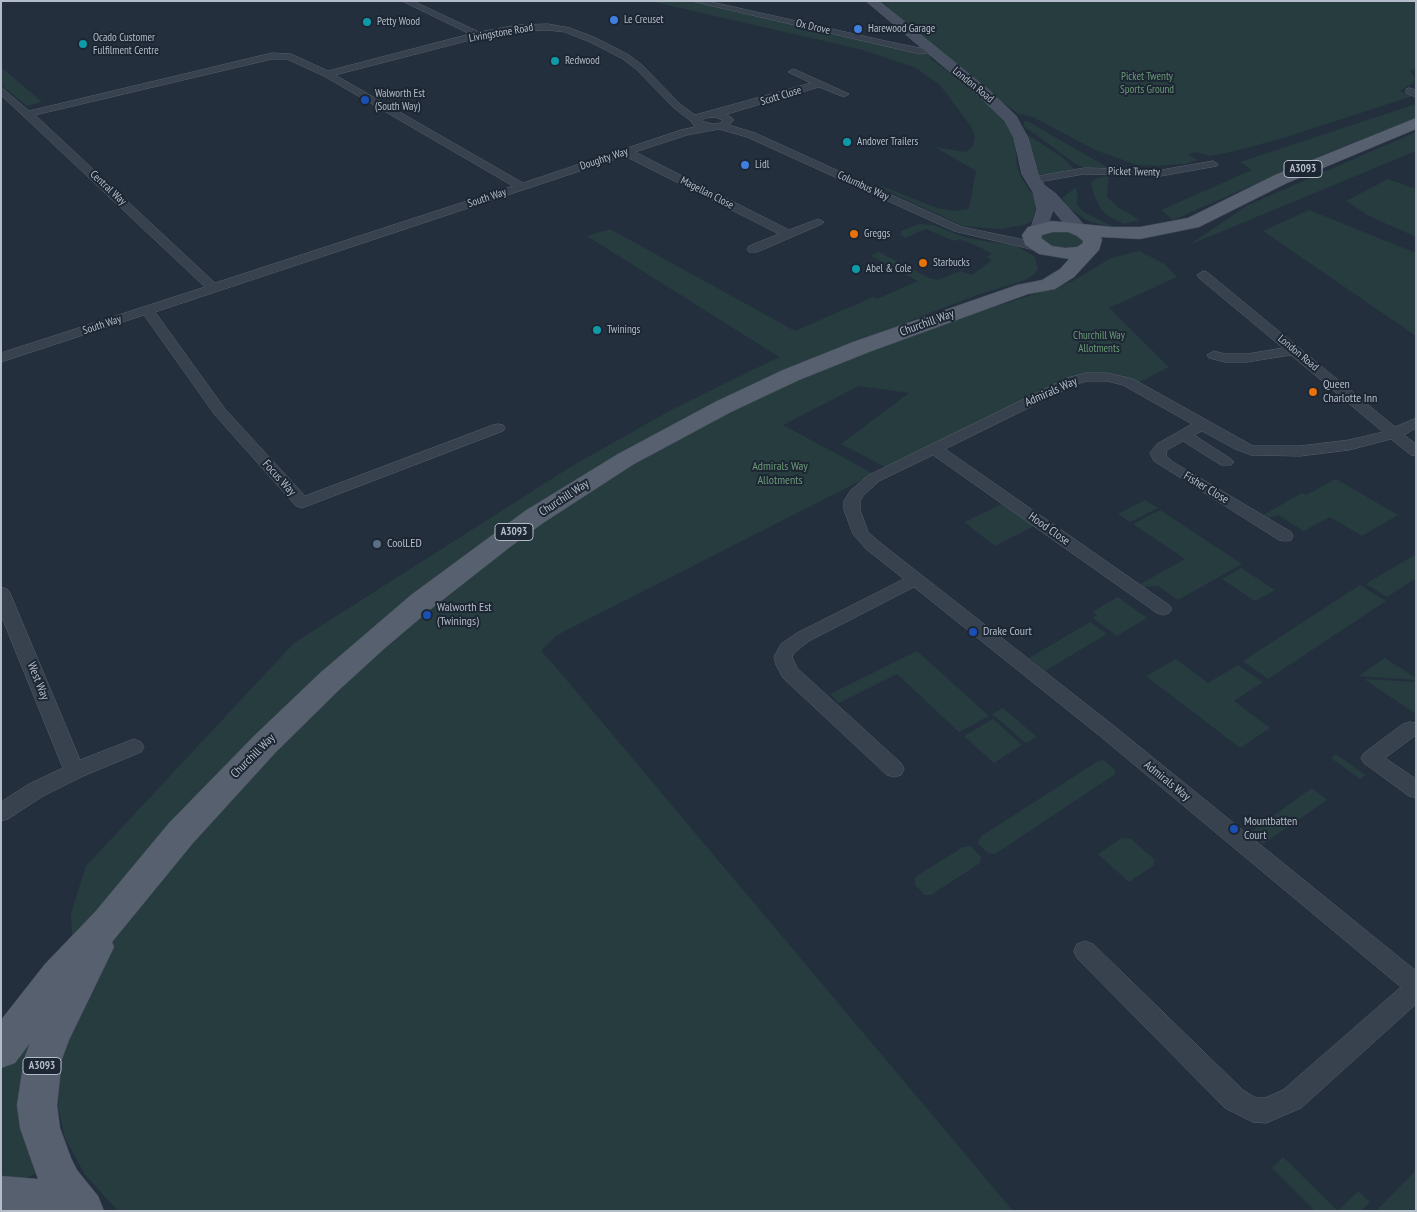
<!DOCTYPE html>
<style>
body{margin:0}
#map{position:relative;width:1417px;height:1212px;overflow:hidden;background:#242f3e;font-family:"PT Sans Narrow",sans-serif}
canvas{display:block}
.frame{position:absolute;inset:0;border:2px solid #b4bcc9;pointer-events:none}
</style>
<div id="map">
<canvas width="1417" height="1212"></canvas>
<div class="frame"></div>
</div>
<script>
const c = document.querySelector('canvas').getContext('2d');
c.lineJoin = 'round';
function fill(path, color) { c.fillStyle = color; c.fill(path, 'evenodd'); }
const poly = rows => new Path2D(rows.map(r => 'M' + r).join(''));
function strokePath(path, color, width, dash) { c.strokeStyle = color; c.lineWidth = width; c.lineCap = dash ? 'butt' : 'round'; c.setLineDash(dash || []); c.stroke(path); }
function write(font, color, halo, rows, align = 'center') {
  c.font = font + ' "PT Sans Narrow",sans-serif'; c.lineWidth = 4; c.setLineDash([]); c.textBaseline = 'middle'; c.strokeStyle = halo; c.fillStyle = color; for (const [text, x, y, turn = 0] of rows) {
    c.save(); c.translate(x, y); c.rotate((+turn || 0) * Math.PI / 180); c.textAlign = isNaN(turn) ? turn : align; if (halo) c.strokeText(text, 0, 0); c.fillText(text, 0, 0); c.restore();
  }
}
fill(poly([
 [650,1,688,1,931,55,930,58,978,94,1005,121,1015,142,1017,167,1021,177,1034,197,1037,205,1032,221,1024,225,1001,229,963,226,877,186,884,187,937,208,954,211,969,209,976,171,935,147,966,152,973,146,975,138,972,128,940,85,916,68,863,50],
 [882,1,1416,1,1416,68,1410,71,1415,78,1413,83,1400,91,1413,96,1280,139,1231,152,1210,156,1196,152,1188,154,1197,160,1185,164,1156,166,1137,165,1095,150,1033,117,1017,113,986,90,909,27],
 [1,67,42,102,27,106,1,85],
 [1416,104,1416,118,1322,155,1173,220,1161,210,1252,170,1240,162],
 [1028,121,1053,136,1109,168,1086,168,1077,165,1024,126,1024,122],
 [1416,132,1416,151,1189,245,1248,205],
 [1025,133,1062,157,1074,169,1049,175,1037,174],
 [1109,176,1107,197,1119,208,1140,220,1124,224,1110,217,1101,210,1094,195,1091,182,1097,178],
 [1388,179,1416,189,1416,237,1369,216,1346,201],
 [1076,187,1078,200,1076,202,1082,211,1115,228,1090,222,1067,207,1062,198],
 [1309,210,1416,253,1416,336,1263,231],
 [919,224,933,225,967,238,1016,246,1034,256,1038,268,1035,274,1025,280,977,295,909,321,942,324,1071,282,1111,258,1139,251,1165,264,1177,277,1109,308,1169,367,1138,383,1111,374,1095,372,1079,375,885,467,841,444,909,393,859,386,783,425,874,474,557,635,541,651,554,665,1013,1211,118,1211,85,1175,65,1138,57,1103,57,1058,76,1017,71,913,86,866,294,643,572,466,671,410,779,357,587,236,610,229,795,331,873,297,877,299,918,281,871,256,879,252,929,278,938,280,961,271,972,275,992,260,986,257,992,254,981,248,960,239,954,241,926,229,905,238,901,235,901,231],
 [1070,231,1083,238,1084,243,1077,248,1054,248,1042,241,1040,236,1046,232],
 [1336,479,1398,515,1362,536,1330,517,1304,531,1278,515,1268,518,1261,516,1302,493,1306,495],
 [1145,500,1158,508,1130,522,1118,514],
 [1006,502,1038,524,995,546,964,522],
 [1160,510,1242,564,1178,600,1158,586,1144,587,1140,584,1185,559,1133,524],
 [1416,554,1416,578,1387,597,1366,584],
 [1241,568,1275,590,1255,601,1222,579],
 [1360,585,1386,601,1268,679,1243,661],
 [1118,597,1147,618,1117,636,1093,618,1097,615,1092,612],
 [1090,622,1107,634,1045,671,1029,658],
 [917,651,989,716,959,732,897,674,839,703,830,694],
 [1385,658,1416,678,1416,680,1359,676],
 [1176,659,1208,683,1238,665,1263,682,1234,701,1270,728,1240,748,1146,676],
 [1364,679,1416,682,1416,714],
 [1003,708,1032,733,1037,737,1026,743,992,714],
 [993,719,1022,745,994,763,964,736],
 [1336,754,1365,775,1360,779,1331,758],
 [1104,760,1115,770,1115,774,995,854,988,853,978,843,980,837,1098,761],
 [1312,788,1327,800,1263,844,1249,833],
 [1122,838,1131,839,1154,859,1154,865,1129,882,1098,854],
 [971,846,981,857,980,863,931,895,924,895,915,884,915,877,963,847],
 [44,1011,37,1174,28,1177,1,1177,1,1069],
 [1283,1157,1338,1211,1358,1191,1370,1202,1361,1211,1315,1211,1272,1168],
 [1416,1170,1416,1211,1376,1211]
]), '#263c3f');
const minor = poly([
 [402,1,413,1,479,32,518,25,548,24,570,28,596,38,629,55,642,65,680,104,695,115,811,83,788,72,793,69,796,70,849,94,844,97,819,87,727,114,734,120,729,125,755,133,962,227,1039,243,1045,247,1039,251,954,231,747,137,719,129,687,135,635,152,789,230,818,219,824,222,822,224,757,252,749,252,747,249,749,246,779,234,625,156,155,312,225,409,305,496,493,425,498,424,503,425,505,428,503,431,302,508,296,506,215,415,144,315,1,362,1,353,205,287,1,95,1,87,29,111,272,53,291,54,328,71,470,34,402,1],
 [548,30,565,32,590,42,623,59,636,69,674,108,691,121,695,127,681,130,523,183,335,75,478,38,518,31,548,30],
 [272,59,287,59,324,76,513,186,215,283,35,115,272,59],
 [715,117,723,120,721,123,712,124,701,121,705,118,715,117],
 [691,1,707,1,890,42,920,48,930,47,934,50,933,52,920,54,691,1],
 [1409,88,1416,90,1416,97,1406,93,1406,89,1409,88],
 [1213,161,1218,164,1217,166,1161,176,1084,174,1033,183,1028,180,1033,177,1084,168,1161,170,1213,161],
 [1203,271,1207,272,1395,427,1416,418,1416,428,1404,435,1416,444,1416,456,1411,455,1391,439,1349,450,1300,456,1251,455,1235,449,1202,431,1194,435,1231,459,1234,462,1231,465,1221,465,1183,441,1167,450,1166,456,1173,462,1291,532,1293,536,1291,540,1285,541,1279,540,1154,461,1150,453,1157,444,1192,424,1123,385,1107,381,1087,381,1077,384,945,449,1169,605,1172,609,1169,613,1163,615,1157,613,933,455,879,481,863,496,860,501,860,510,868,532,878,541,1114,726,1416,971,1416,1004,1301,1108,1266,1123,1253,1122,1225,1108,1077,958,1074,951,1077,944,1085,941,1093,944,1243,1090,1256,1098,1265,1098,1283,1090,1401,987,1100,736,914,587,809,641,794,653,792,657,797,668,901,763,904,769,901,775,894,777,887,775,783,678,776,665,774,657,781,644,797,633,904,579,866,549,853,534,844,510,844,501,851,490,869,475,1067,378,1086,373,1107,373,1133,379,1253,446,1300,446,1349,440,1383,432,1291,355,1247,362,1225,362,1209,358,1207,355,1214,351,1225,354,1247,354,1283,348,1199,278,1197,275,1203,271],
 [1,587,7,589,10,593,80,760,134,739,141,742,144,747,141,752,81,777,43,796,8,819,1,821,1,802,29,784,63,768,1,615,1,587],
 [1410,722,1416,723,1416,735,1385,758,1416,779,1416,798,1409,796,1364,763,1361,758,1364,753,1403,724,1410,722]
]);
const secondary = poly([
 [866,1,879,1,990,91,1016,116,1028,138,1038,174,1044,185,1056,194,1084,225,1086,229,1084,233,1072,233,1053,210,1045,232,1033,232,1031,228,1037,209,1033,192,1022,174,1014,138,1005,121,980,97,866,1]
]);
const primary = poly([
 [1416,118,1416,129,1287,183,1199,227,1140,239,1101,237,1102,240,1099,250,1074,277,1055,289,1028,294,869,352,799,380,731,412,634,464,543,523,510,547,431,609,385,648,340,689,276,752,193,843,112,942,114,947,69,1040,62,1059,57,1105,60,1128,71,1158,77,1170,98,1196,104,1211,1,1211,1,1176,38,1179,20,1128,17,1105,24,1059,30,1043,15,1063,1,1068,1,1020,45,964,95,912,169,823,254,736,320,673,411,595,525,511,618,454,715,402,783,370,853,342,1017,285,1042,280,1060,269,1069,259,1039,254,1025,245,1022,235,1028,227,1052,221,1112,227,1140,227,1188,218,1275,175,1416,118],
 [1053,232,1068,232,1077,236,1083,241,1083,243,1077,247,1065,248,1052,246,1041,238,1042,235,1053,232]
]);
strokePath(minor, '#565f6c', 1);
strokePath(secondary, '#565f6c', 1);
strokePath(primary, '#414a57', 1);
fill(minor, '#38414e');
fill(secondary, '#465061');
fill(primary, '#56606e');
for (const [x, y, r, color] of [
 [614,20,5,"#3f7fe0"],
 [367,22,5,"#0f9aa8"],
 [858,29,5,"#3f7fe0"],
 [83,44,5,"#0f9aa8"],
 [555,61,5,"#0f9aa8"],
 [365,100,5,"#1a4fb4"],
 [847,142,5,"#0f9aa8"],
 [745,165,5,"#3f7fe0"],
 [854,234,5,"#e8710a"],
 [923,263,5,"#e8710a"],
 [856,269,5,"#0f9aa8"],
 [597,330,5,"#0f9aa8"],
 [1313,392,5,"#e8710a"],
 [377,544,5,"#5c6f8a"],
 [427,615,5,"#1a4fb4"],
 [973,632,5,"#1a4fb4"],
 [1234,829,5,"#1a4fb4"]
]) { const dot = new Path2D(); dot.arc(x, y, r, 0, 2 * Math.PI); c.fillStyle = color; c.fill(dot); strokePath(dot, '#1d2633', 2); }
write('11px', '#b4bcc9', '#1d2633', [
 ["Le Creuset",624,20],
 ["Petty Wood",377,22],
 ["Harewood Garage",868,29],
 ["Ocado Customer",93,38],
 ["Fulfilment Centre",93,51],
 ["Redwood",565,61],
 ["Walworth Est",375,94],
 ["(South Way)",375,107],
 ["Andover Trailers",857,142],
 ["Lidl",755,165],
 ["Greggs",864,234],
 ["Starbucks",933,263],
 ["Abel & Cole",866,269],
 ["Twinings",607,330]
], 'left');
write('11px', '#b4bcc9', '#1d2633', [
 ["Ox Drove",813,27,13],
 ["Livingstone Road",501,33,-10],
 ["London Road",973,85,39],
 ["Scott Close",781,96,-17],
 ["Doughty Way",604,159,-18],
 ["Picket Twenty",1134,172,1],
 ["Columbus Way",863,186,25],
 ["Central Way",108,188,43],
 ["Magellan Close",707,193,27],
 ["South Way",487,198,-18],
 ["South Way",102,325,-18],
 ["London Road",1298,353,40]
]);
write('11px', '#6b9a76', '#1d2633', [
 ["Picket Twenty",1147,77],
 ["Sports Ground",1147,90],
 ["Churchill Way",1099,336],
 ["Allotments",1099,349]
]);
for (const [x, y, w] of [
 [1303,169,38],
 [514,532,38],
 [42,1066,38]
]) { const box = new Path2D(); box.roundRect(x - w / 2, y - 8.5, w, 17, 4); c.fillStyle = '#1d2633'; c.fill(box); strokePath(box, '#b4bcc9', 1); }
write('bold 11px', '#b4bcc9', null, [
 ["A3093",1303,169],
 ["A3093",514,532],
 ["A3093",42,1066]
]);
write('12px', '#b4bcc9', '#1d2633', [
 ["Churchill Way",927,323,-20],
 ["Admirals Way",1051,392,-24],
 ["Focus Way",279,478,48],
 ["Fisher Close",1206,488,31],
 ["Churchill Way",564,498,-33],
 ["Hood Close",1049,529,35],
 ["West Way",38,681,68],
 ["Churchill Way",253,756,-45],
 ["Admirals Way",1167,781,39]
]);
write('12px', '#b4bcc9', '#1d2633', [
 ["Queen",1323,385],
 ["Charlotte Inn",1323,399],
 ["CoolLED",387,544],
 ["Walworth Est",437,608],
 ["(Twinings)",437,622],
 ["Drake Court",983,632],
 ["Mountbatten",1244,822],
 ["Court",1244,836]
], 'left');
write('12px', '#6b9a76', '#1d2633', [
 ["Admirals Way",780,467],
 ["Allotments",780,481]
]);
</script>
